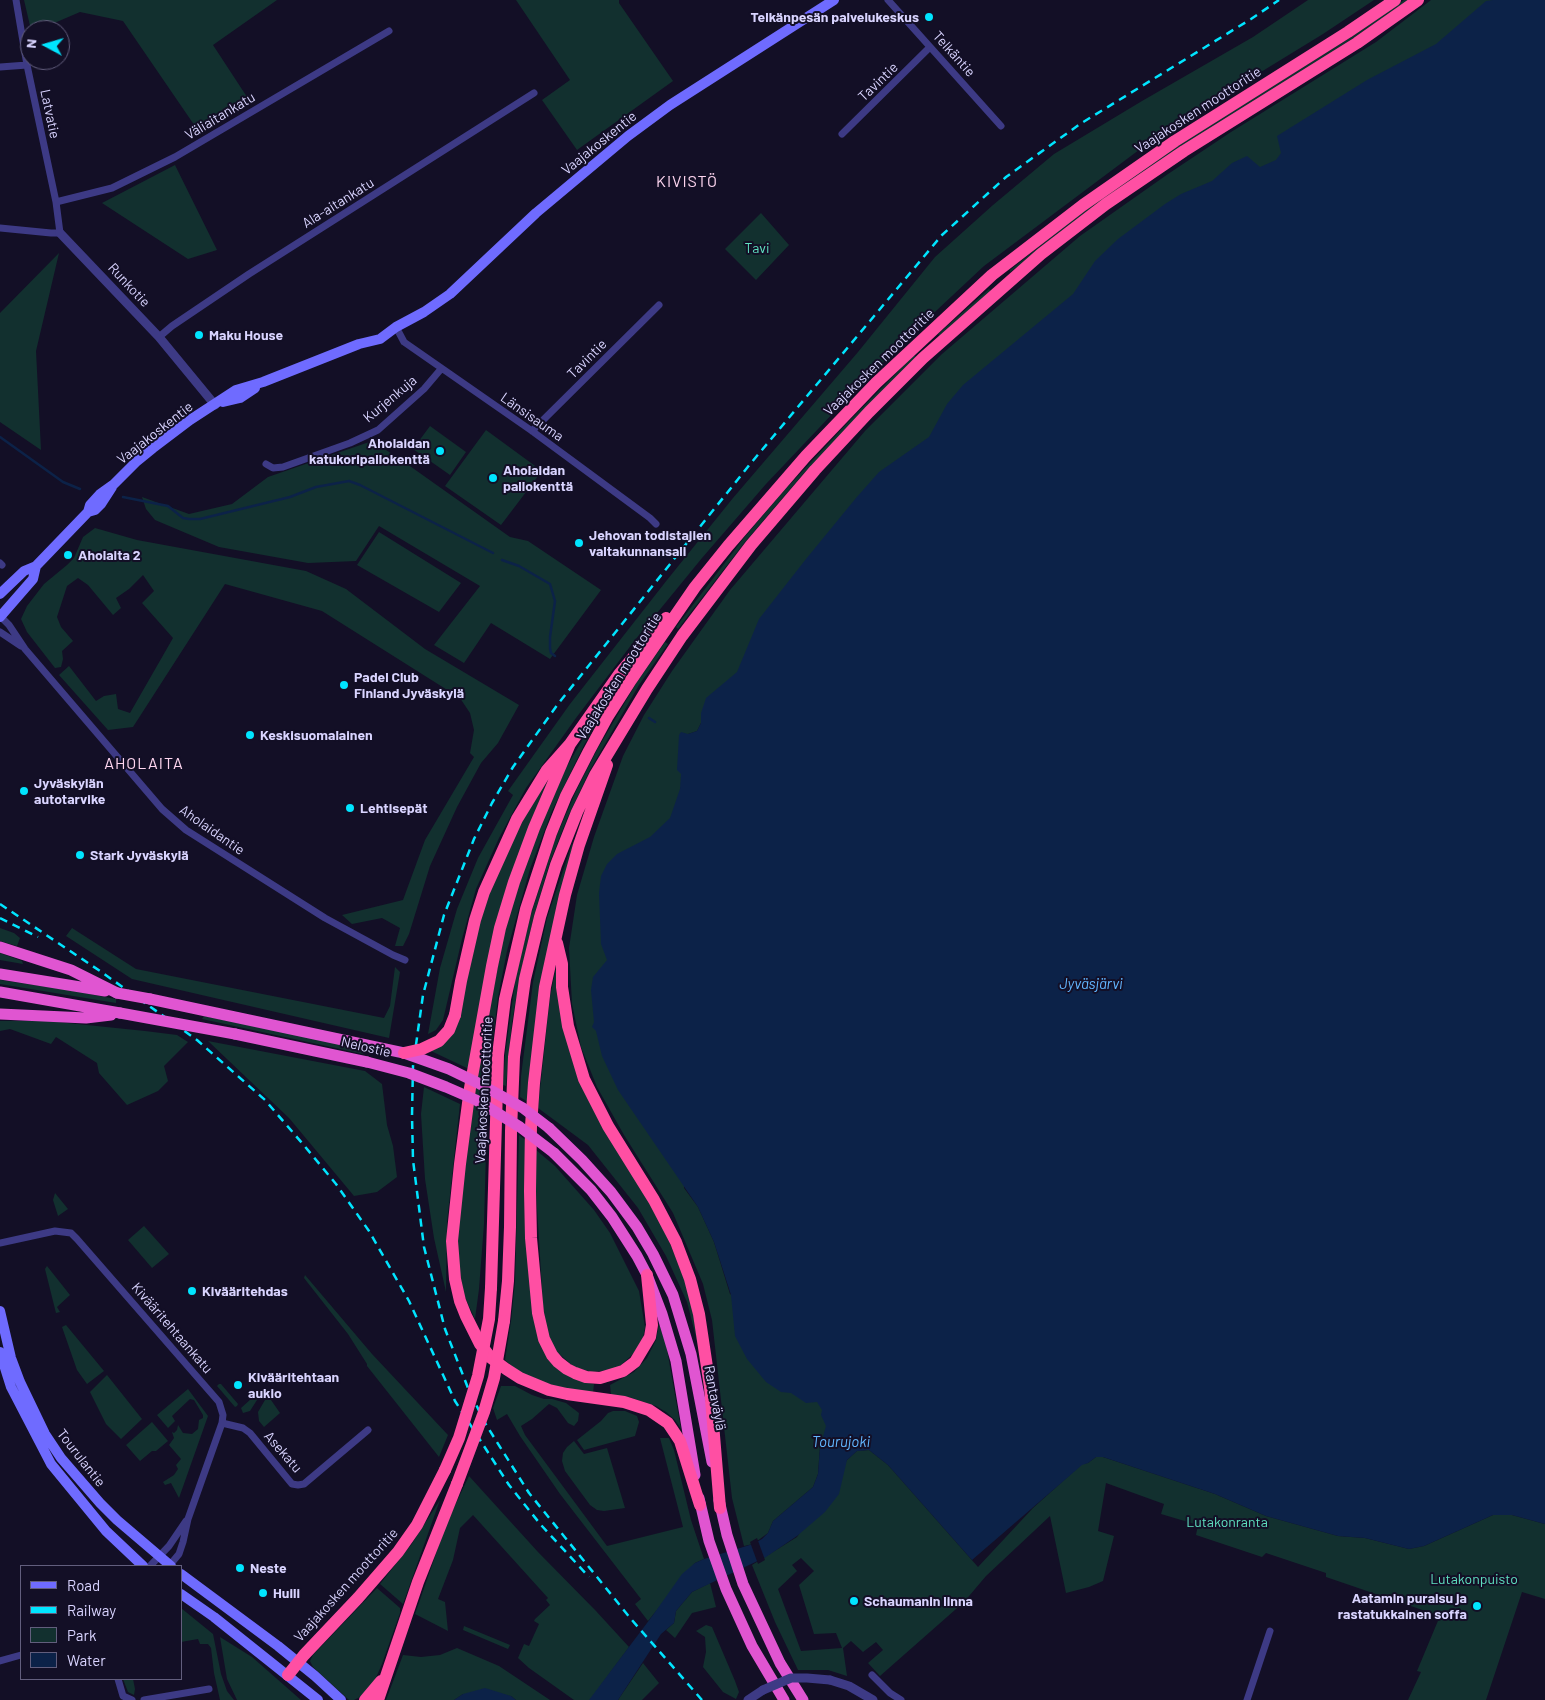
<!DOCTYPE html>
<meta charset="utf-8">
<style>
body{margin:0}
#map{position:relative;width:1545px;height:1700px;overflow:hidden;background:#130f26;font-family:Barlow,sans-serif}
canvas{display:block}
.legend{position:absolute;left:20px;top:1565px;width:162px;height:115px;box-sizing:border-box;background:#130f26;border:1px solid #625e7d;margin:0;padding:6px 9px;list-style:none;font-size:15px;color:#d9d4ff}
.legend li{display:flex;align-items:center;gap:10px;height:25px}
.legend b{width:25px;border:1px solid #625e7d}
.north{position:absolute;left:20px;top:20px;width:50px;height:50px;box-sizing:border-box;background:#130f26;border:1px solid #625e7d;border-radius:50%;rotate:276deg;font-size:14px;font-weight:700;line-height:20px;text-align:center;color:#d9d4ff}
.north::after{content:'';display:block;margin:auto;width:18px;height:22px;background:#00e5ff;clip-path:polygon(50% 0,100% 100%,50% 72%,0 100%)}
</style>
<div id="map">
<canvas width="1545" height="1700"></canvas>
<ul class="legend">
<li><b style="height:6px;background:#6f6bff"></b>Road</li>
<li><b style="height:6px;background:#00e5ff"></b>Railway</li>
<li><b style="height:14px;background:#12302f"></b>Park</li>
<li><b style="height:14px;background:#0c2248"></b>Water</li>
</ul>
<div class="north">N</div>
</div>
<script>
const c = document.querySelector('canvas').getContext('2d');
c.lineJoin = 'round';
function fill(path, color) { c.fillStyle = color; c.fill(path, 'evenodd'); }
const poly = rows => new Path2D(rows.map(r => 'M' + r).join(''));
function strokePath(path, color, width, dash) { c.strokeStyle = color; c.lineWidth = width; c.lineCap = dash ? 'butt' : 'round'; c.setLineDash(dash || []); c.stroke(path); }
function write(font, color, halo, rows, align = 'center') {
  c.font = font + ' Barlow,sans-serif'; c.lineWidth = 4; c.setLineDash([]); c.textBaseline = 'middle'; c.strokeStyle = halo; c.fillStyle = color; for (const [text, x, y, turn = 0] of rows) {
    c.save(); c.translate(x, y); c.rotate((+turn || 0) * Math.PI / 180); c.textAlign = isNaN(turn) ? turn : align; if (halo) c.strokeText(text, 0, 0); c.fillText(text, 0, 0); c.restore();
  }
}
fill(poly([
 [24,0,277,0,213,45,249,100,199,132,123,21,80,12,38,30,31,30],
 [516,0,619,0,619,3,673,81,577,150,542,100,570,80],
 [1308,0,1374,0,1323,34,1163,132,984,266,921,325,836,410,766,484,702,558,635,640,576,718,526,788,499,838,476,889,462,939,443,1020,436,1030,428,1034,440,968,457,909,478,858,513,795,508,791,570,704,667,580,733,498,858,352,935,257,993,205,1054,154,1142,101,1253,37],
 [1404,0,1409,0,1010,272,1010,270,1070,222,1141,169,1353,36],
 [1431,0,1545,0,702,713,701,723,697,731,688,734,684,1188,698,1207,714,1242,730,1294,859,1363,820,1447,818,1474,813,1487,773,1521,768,1533,753,1544,744,1546,732,1498,712,1320,703,1284,673,1213,624,1135,597,1087,581,1047,572,1004,569,948,577,895,594,837,623,756,644,715,672,671,730,590,865,431,942,354,1080,236,1168,174,1231,132,1376,42],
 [175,165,217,250,188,259,102,203],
 [761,213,789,245,756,280,725,249],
 [59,253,36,351,41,450,0,422,0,313],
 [989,289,991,291,940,336,938,334],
 [914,355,917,358,804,473,745,542,678,629,676,627,743,539,782,493,851,419],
 [430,426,466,452,450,475,413,449],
 [486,430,542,471,501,525,445,486],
 [372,441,400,459,510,537,528,541,601,590,550,659,491,623,464,663,434,645,480,586,379,526,356,561,308,563,219,547,155,520,146,509,142,497,189,514,232,504,268,477],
 [95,528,137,540,306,571,346,589,425,649,519,705,498,743,481,763,457,807,430,866,409,934,403,946,395,946,400,928,382,918,352,924,342,915,403,900,425,840,474,757,470,753,474,730,470,713,460,698,322,611,225,584,133,727,108,730,59,675,69,666,96,701,104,696,116,694,118,709,130,713,173,638,142,603,154,591,143,575,129,589,116,598,121,608,113,615,88,585,78,578,67,586,57,617,61,627,73,641,62,651,63,659,61,667,55,668,27,632,21,619,27,606,44,584,67,565,74,558,83,537],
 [379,532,461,583,439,612,357,565],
 [665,642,668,644,639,685,590,770,567,819,550,862,534,916,520,976,512,1022,506,1086,503,1085,505,1055,516,975,531,914,556,837,576,791,598,748,637,682],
 [626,675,584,745,552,811,530,869,507,951,498,997,491,1054,487,1116,484,1224,479,1289,475,1319,463,1293,458,1260,457,1225,474,1093,505,928,527,856,566,768,605,701],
 [550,774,539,801,469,1069,431,1051,441,1046,488,896,514,835],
 [572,844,575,845,528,1102,520,1097,521,1076,533,982,547,918],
 [0,928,14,933,20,938,17,946,0,941],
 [72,928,136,969,384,1018,390,1006,395,967,400,972,389,1038,132,979,66,936],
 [0,953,22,961,23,964,0,960],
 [557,963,564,1028,663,1226,690,1293,698,1345,687,1302,666,1256,638,1208,588,1145,538,1108,550,997],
 [0,980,62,989,116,999,116,1003,0,984],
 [204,1016,364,1049,363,1054,202,1019],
 [0,1021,48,1021,145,1031,177,1035,188,1042,164,1066,168,1081,158,1091,127,1105,99,1073,97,1063,56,1037,51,1044,10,1029,0,1031],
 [208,1041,365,1071,382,1084,387,1125,393,1146,397,1177,377,1192,354,1196,289,1118],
 [424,1087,460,1104,447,1222,446,1292,434,1238,425,1179,421,1114],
 [519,1135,527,1141,536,1329,584,1382,594,1384,593,1393,550,1385,521,1374,505,1360,511,1321,515,1282],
 [536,1150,555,1166,594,1210,610,1233,639,1291,645,1327,642,1343,633,1354,620,1366,610,1370,592,1372,574,1367,555,1350,547,1333,543,1306,536,1191],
 [55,1193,68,1209,58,1216,53,1200],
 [144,1226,169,1254,152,1268,128,1240],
 [47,1266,70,1295,57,1307,60,1312,56,1313,45,1269],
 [305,1275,372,1354,448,1435,439,1457,367,1366,367,1364,348,1334,304,1278],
 [659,1324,666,1344,681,1429,675,1420,666,1412,656,1406,629,1397,611,1395,610,1385,634,1372,647,1358,656,1340],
 [66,1325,104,1371,87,1384,77,1370,62,1327],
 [107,1375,142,1419,121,1439,106,1424,90,1392],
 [219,1384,221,1384,238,1404,237,1406,235,1407,217,1386],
 [501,1386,515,1386,532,1395,544,1399,552,1399,566,1403,579,1413,578,1421,574,1426,568,1423,557,1408,549,1404,532,1419,521,1426,525,1435,607,1546,683,1527,660,1438,669,1438,674,1450,691,1520,704,1559,695,1563,648,1621,635,1604,641,1599,560,1494,520,1436,507,1414,497,1420,493,1408],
 [188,1389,208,1416,179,1498,171,1483,165,1485,163,1482,174,1475,178,1469,176,1465,181,1459,169,1445,174,1438,172,1432,174,1433,177,1430,178,1425,183,1433,192,1434,198,1429,199,1420,203,1418,203,1415,194,1400,190,1399,172,1416,175,1421,168,1428,157,1415],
 [261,1390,264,1393,257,1400,250,1411,243,1413,241,1408],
 [265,1400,271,1400,280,1413,264,1427,259,1421,258,1412],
 [613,1411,625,1411,637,1416,639,1422,635,1436,584,1450,577,1440,601,1421,608,1413],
 [152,1422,168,1441,156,1451,152,1451,140,1461,126,1445],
 [574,1441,584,1454,607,1448,625,1508,604,1511,597,1510,590,1505,565,1471,562,1461,563,1453,567,1447],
 [869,1450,888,1465,978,1567,1033,1508,1082,1464,1088,1463,1096,1457,1103,1457,1215,1494,1266,1516,1338,1536,1365,1538,1409,1549,1424,1546,1493,1515,1512,1515,1545,1524,1545,1599,1522,1592,1486,1700,1408,1700,1421,1672,1417,1671,1440,1616,1326,1577,1326,1573,1266,1553,1262,1557,1196,1535,1198,1525,1161,1514,1164,1504,1106,1483,1098,1531,1114,1536,1103,1581,1089,1587,1066,1593,1050,1516,986,1576,964,1602,880,1676,868,1663,883,1650,876,1642,863,1652,851,1641,843,1648,847,1676,828,1670,798,1670,775,1622,752,1565,797,1537,847,1460,857,1451],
 [801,1558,814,1571,799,1585,814,1634,836,1633,842,1648,801,1651,778,1589,797,1571,792,1565],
 [469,1476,538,1552,596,1611,629,1647,590,1700,574,1700,529,1668,518,1658,524,1644,529,1646,539,1624,534,1621,535,1619,550,1605,546,1600,548,1598,473,1515,460,1528,453,1560,438,1599,445,1602,448,1631,415,1614,447,1522],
 [440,1500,403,1604,380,1584,411,1545],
 [710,1583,716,1607,692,1613,675,1638,666,1630,674,1623,676,1611,692,1592],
 [377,1588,400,1608,400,1613,382,1664,375,1680,367,1691,358,1698,354,1700,349,1700,313,1667,310,1661,313,1655],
 [181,1608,213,1634,221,1674,227,1691,234,1700,220,1700,214,1673,211,1648,208,1644,200,1644,198,1639,181,1642],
 [706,1625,712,1627,735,1681,739,1692,736,1699,723,1692,703,1667,706,1652,705,1637,696,1631],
 [464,1626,510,1645,508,1649,463,1630],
 [220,1637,252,1657,301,1700,237,1700,227,1679],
 [457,1648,499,1666,550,1700,516,1700,511,1696,463,1694,454,1700,386,1700,403,1655,421,1657,440,1655],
 [643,1663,659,1683,642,1700,618,1700],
 [123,1679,133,1679,135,1689,134,1695,128,1692]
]), '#12302f');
fill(poly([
 [1493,0,1545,0,1545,1524,1512,1515,1493,1515,1424,1546,1409,1549,1365,1538,1338,1536,1266,1516,1215,1494,1103,1457,1096,1457,1088,1463,1082,1465,972,1560,888,1465,869,1450,857,1451,847,1460,839,1494,825,1512,797,1536,766,1557,692,1592,676,1611,674,1623,661,1634,618,1700,589,1700,653,1615,682,1574,695,1563,704,1559,753,1544,762,1539,768,1533,773,1521,813,1487,818,1474,820,1447,826,1426,821,1415,822,1410,817,1402,806,1403,791,1393,781,1392,766,1382,747,1359,735,1336,731,1295,714,1242,698,1207,618,1090,602,1056,596,1031,592,1027,594,1022,591,990,593,977,607,960,601,944,599,893,601,876,607,864,617,854,650,837,670,818,680,789,681,774,677,770,679,735,681,732,688,734,697,731,701,723,701,713,706,698,737,672,759,619,806,559,856,498,879,472,929,437,947,404,963,385,1073,294,1095,261,1118,239,1165,204,1181,194,1212,181,1232,163,1247,156,1260,167,1276,160,1281,153,1277,136,1367,80,1436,44,1486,1],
 [485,1688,511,1696,516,1700,454,1700,463,1694]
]), '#0c2248');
fill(poly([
 [757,1538,765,1560,758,1564,750,1542]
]), '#130f26');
strokePath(poly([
 [0,437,63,482,80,489],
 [123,497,168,506,183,518,189,519,200,519,290,497,316,487,349,481,360,485,493,553],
 [502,560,519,566,550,584,555,601,550,637,550,648,551,653,555,656],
 [649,718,655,722]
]), '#0c2248', 2.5);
strokePath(poly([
 [888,0,1001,126],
 [0,67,27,65],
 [842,134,930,47],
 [56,202,112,188,175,157,389,31],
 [0,228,51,233,60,233,56,202,27,65,16,0],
 [396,327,404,342,532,431,650,518,656,524],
 [159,337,172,326,249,274,534,93],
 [532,431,659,305],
 [266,464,273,468,283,467,350,443,378,430,424,389,441,369],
 [0,563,2,565],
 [0,616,9,625,25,649,162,809,186,830,325,918,393,955,405,960],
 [0,632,21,646],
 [0,1243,55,1231,71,1233,77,1239,219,1402,223,1415,222,1423,188,1519,183,1542,179,1554,169,1566],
 [222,1423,243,1428,250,1433,292,1484,298,1485,304,1484,368,1430],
 [150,1566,169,1546,186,1521],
 [0,1661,21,1655],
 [872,1675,890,1693,901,1700],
 [118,1679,123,1696,132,1700],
 [144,1700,209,1689],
 [1247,1700,1270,1631]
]), '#3d3a85', 7);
strokePath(poly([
 [60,233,159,337,215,405],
 [830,1680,849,1686,873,1700],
 [748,1700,763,1690]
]), '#3d3a85', 9);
strokePath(poly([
 [223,402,240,398,255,388],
 [88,512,95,510,101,504,112,487],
 [0,594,24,571,36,566,88,512,90,505,100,494,114,484,137,461,153,448,190,420,236,390,263,382,359,344,380,339,396,327,424,312,450,294,536,213,628,136,670,105,834,0],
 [0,617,33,579,36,566],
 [0,1311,11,1358,20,1382,45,1434,61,1458,100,1503,117,1520,171,1566],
 [0,1352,11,1387,51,1464,106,1531,143,1566],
 [181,1574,278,1646,315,1676,341,1700],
 [181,1594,214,1617,318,1700]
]), '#6f6bff', 10);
strokePath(poly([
 [0,947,71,970,117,993],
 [0,974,105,991],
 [0,992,120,1013],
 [150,999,404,1053],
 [0,1014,86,1018,111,1015],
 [235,1034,367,1062],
 [549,1128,582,1160,611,1192,637,1227,653,1254,673,1295,691,1354,712,1462],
 [554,1153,591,1190,612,1217,637,1256,647,1275,662,1314,676,1361,695,1475],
 [699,1498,709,1541,726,1589,752,1646,784,1700],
 [719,1500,727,1535,743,1584,780,1663,803,1700]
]), '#e055d1', 11);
strokePath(poly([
 [570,744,534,828,514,882,500,928,492,966,470,1088,460,1164,452,1241,455,1279,460,1301,466,1316,480,1344,491,1358,506,1369,520,1378,549,1390,567,1394,624,1402,649,1410,668,1423,680,1441,700,1505],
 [607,765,579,845,565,895,545,987,534,1083,531,1126,530,1191,531,1238,538,1313,544,1339,552,1355,558,1362,567,1369,575,1373,586,1377,600,1378,623,1371,635,1362,650,1337,652,1325,647,1275],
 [557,943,562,964,562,987,568,1026,584,1079,608,1126,654,1200,676,1242,690,1279,699,1314,710,1387,720,1508],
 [455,1015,461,981,475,920,484,892,517,819,547,770,570,744,620,673,666,618],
 [491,1288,498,1055,505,999,526,909,551,833,566,796,589,751,608,716,631,680,695,587,728,546,806,456,876,383,992,275,1083,205,1175,141,1348,32,1395,0],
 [504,1321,508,1281,510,1227,511,1131,514,1057,525,979,540,917,556,865,577,812,595,775,647,689,682,636,751,545,815,470,869,412,923,358,1041,254,1106,204,1184,151,1357,43,1418,0],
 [288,1675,304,1655,358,1598,398,1552,417,1525,445,1470],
 [365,1700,381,1681],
 [378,1700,418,1582,457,1484]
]), '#ff4fa3', 12);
strokePath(poly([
 [0,904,100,971,197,1040,265,1100,302,1143,336,1184,369,1231,409,1301,455,1401,509,1485,541,1525,589,1577],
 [0,918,38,937],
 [702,1700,631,1619,529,1493,485,1423,468,1388,445,1329,424,1247,413,1160,412,1116,413,1066,423,995,444,915,474,839,492,803,513,767,558,704,751,463,942,235,1006,177,1080,124,1251,19,1279,0]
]), '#00e5ff', 2.5, [8, 6]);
strokePath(poly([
 [763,1690,791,1678,807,1678,830,1680]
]), '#3d3a85', 9);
strokePath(poly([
 [117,993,150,999],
 [120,1013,235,1034],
 [404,1053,449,1069,478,1083,523,1108,549,1128],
 [367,1062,409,1073,446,1087,476,1100,520,1127,554,1153]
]), '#e055d1', 11);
strokePath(poly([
 [404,1053,422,1049,439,1041,449,1030,455,1015],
 [445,1470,459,1438,478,1376,489,1319,491,1288],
 [457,1484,484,1412,494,1378,504,1321]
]), '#ff4fa3', 12);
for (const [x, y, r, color] of [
 [929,17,5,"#00e5ff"],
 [199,335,5,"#00e5ff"],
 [440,451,5,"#00e5ff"],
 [493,478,5,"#00e5ff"],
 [579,543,5,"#00e5ff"],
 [68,555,5,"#00e5ff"],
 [344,685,5,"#00e5ff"],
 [250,735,5,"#00e5ff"],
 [24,791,5,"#00e5ff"],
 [350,808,5,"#00e5ff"],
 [80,855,5,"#00e5ff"],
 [192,1291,5,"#00e5ff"],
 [238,1385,5,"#00e5ff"],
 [240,1568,5,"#00e5ff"],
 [263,1593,5,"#00e5ff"],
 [854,1601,5,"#00e5ff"],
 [1477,1606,5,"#00e5ff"]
]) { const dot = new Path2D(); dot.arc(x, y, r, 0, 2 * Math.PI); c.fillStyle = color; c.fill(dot); strokePath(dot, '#130f26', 2); }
write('bold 14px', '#d9d4ff', '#130f26', [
 ["Telkänpesän palvelukeskus",919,17,"right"],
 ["Maku House",209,335],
 ["Aholaidan",430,443,"right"],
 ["katukoripallokenttä",430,459,"right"],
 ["Aholaidan",503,470],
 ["pallokenttä",503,486],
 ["Jehovan todistajien",589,535],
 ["valtakunnansali",589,551],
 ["Aholaita 2",78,555],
 ["Padel Club",354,677],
 ["Finland Jyväskylä",354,693],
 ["Keskisuomalainen",260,735],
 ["Jyväskylän",34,783],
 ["autotarvike",34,799],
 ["Lehtisepät",360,808],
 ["Stark Jyväskylä",90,855],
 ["Kivääritehdas",202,1291],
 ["Kivääritehtaan",248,1377],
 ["aukio",248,1393],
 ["Neste",250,1568],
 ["Huili",273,1593],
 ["Aatamin puraisu ja",1467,1598,"right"],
 ["rastatukkainen soffa",1467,1614,"right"],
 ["Schaumanin linna",864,1601]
], 'left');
write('14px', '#d9d4ff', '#130f26', [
 ["Telkäntie",954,54,48],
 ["Tavintie",878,82,-44],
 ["Vaajakosken moottoritie",1198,110,-33],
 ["Latvatie",50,114,78],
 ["Väliaitankatu",220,116,-31],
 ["Vaajakoskentie",599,143,-39],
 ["Ala-aitankatu",338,203,-32],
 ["Runkotie",129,285,47],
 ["Tavintie",587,359,-45],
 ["Vaajakosken moottoritie",879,362,-44],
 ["Kurjenkuja",390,399,-40],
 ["Länsisauma",532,417,35],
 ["Vaajakoskentie",155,433,-38],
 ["Vaajakosken moottoritie",619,676,-58],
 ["Aholaidantie",212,830,35],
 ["Nelostie",366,1047,13],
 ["Vaajakosken moottoritie",484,1090,-87],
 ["Kivääritehtaankatu",172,1328,49],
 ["Rantaväylä",715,1398,79],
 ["Asekatu",283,1452,49],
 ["Tourulantie",81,1458,52],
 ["Vaajakosken moottoritie",346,1585,-48]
]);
write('14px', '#5fe0c0', '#130f26', [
 ["Tavi",757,248],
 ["Lutakonranta",1227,1522],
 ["Lutakonpuisto",1474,1579]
]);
write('italic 15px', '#62b6ff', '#130f26', [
 ["Jyväsjärvi",1091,984],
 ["Tourujoki",841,1442]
]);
c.letterSpacing = '1px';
write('16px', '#ffd6f0', '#130f26', [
 ["KIVISTÖ",687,182],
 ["AHOLAITA",144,764]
]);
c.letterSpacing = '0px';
</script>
